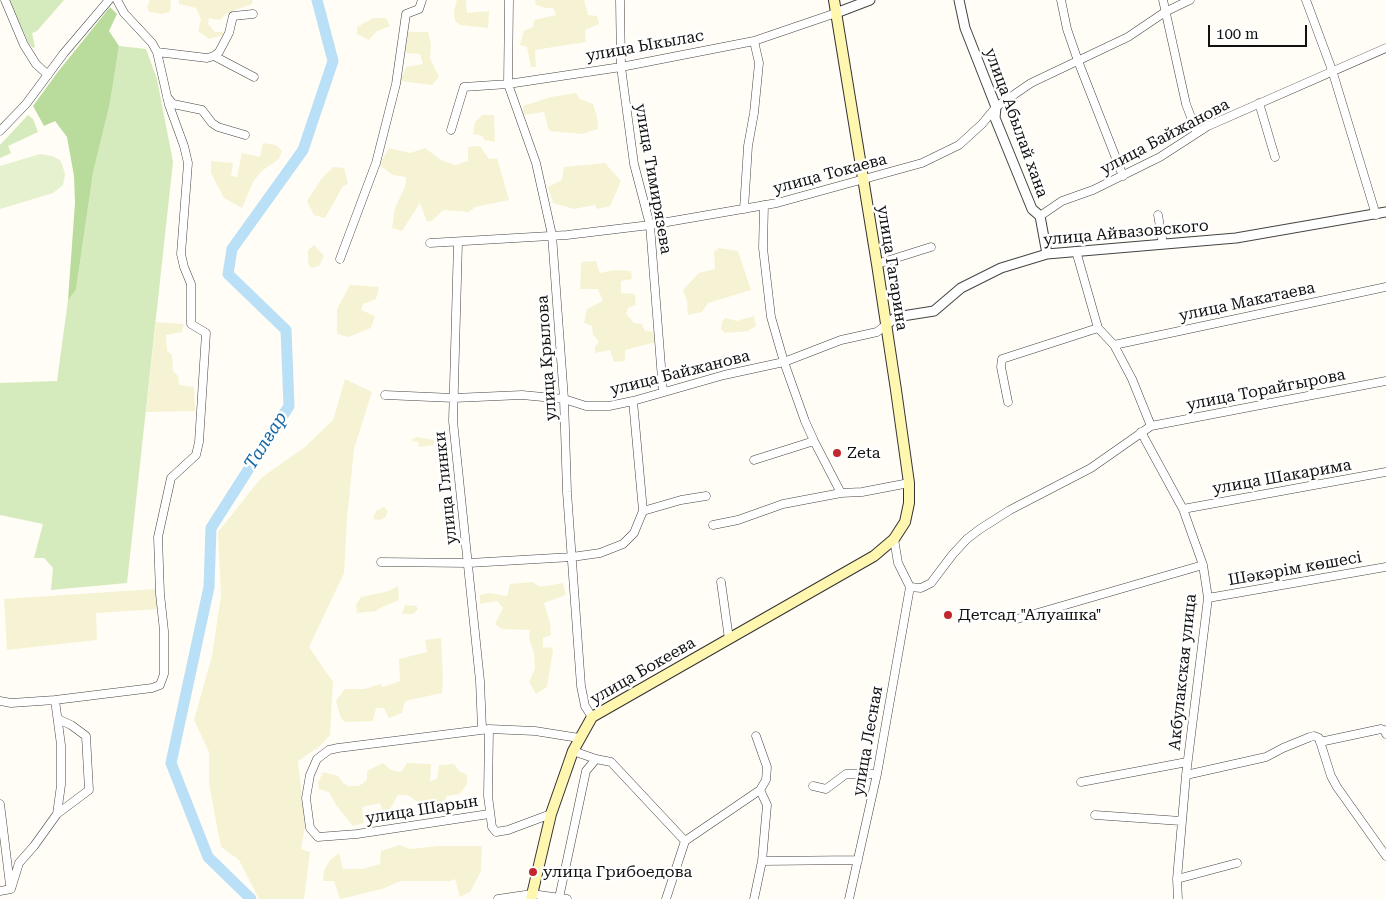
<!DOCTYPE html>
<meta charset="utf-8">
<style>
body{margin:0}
#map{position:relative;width:1386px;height:899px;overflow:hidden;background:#fffdf5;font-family:"Roboto Serif",serif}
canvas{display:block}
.scale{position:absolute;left:1208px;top:25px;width:99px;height:22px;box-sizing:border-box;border:2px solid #111;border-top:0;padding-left:6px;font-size:15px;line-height:18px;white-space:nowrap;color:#111;-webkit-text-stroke:4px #fff;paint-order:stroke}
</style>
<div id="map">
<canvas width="1386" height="899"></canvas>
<div class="scale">100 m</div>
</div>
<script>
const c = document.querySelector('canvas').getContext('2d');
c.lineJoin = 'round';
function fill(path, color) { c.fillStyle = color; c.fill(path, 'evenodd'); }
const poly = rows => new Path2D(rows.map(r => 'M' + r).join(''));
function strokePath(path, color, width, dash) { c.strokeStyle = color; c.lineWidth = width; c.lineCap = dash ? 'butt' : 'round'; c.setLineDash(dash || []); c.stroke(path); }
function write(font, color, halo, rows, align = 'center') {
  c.font = font + ' "Roboto Serif",serif'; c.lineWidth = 5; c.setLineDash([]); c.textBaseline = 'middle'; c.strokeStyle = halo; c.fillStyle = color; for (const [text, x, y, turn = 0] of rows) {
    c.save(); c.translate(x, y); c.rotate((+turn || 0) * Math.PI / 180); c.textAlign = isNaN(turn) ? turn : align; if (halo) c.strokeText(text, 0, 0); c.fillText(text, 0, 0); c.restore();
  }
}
fill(poly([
 [150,0,171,0,170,12,162,14,149,12,147,7],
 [179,0,253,0,252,4,227,13,220,20,209,18,208,24,215,32,223,32,223,35,209,39,198,31,201,19,196,8,179,4],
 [457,0,466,0,467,13,489,11,488,28,460,25,455,21,454,11],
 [535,0,584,0,588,15,597,16,599,24,585,30,586,42,535,50,536,67,531,67,527,47,520,45,524,31,533,27,534,20,556,15,553,8,545,8,536,5],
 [373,18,386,18,390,26,377,31,369,40,357,34,357,27],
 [408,32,428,32,431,44,430,58,439,77,432,85,400,81,406,67,423,64,420,54,405,53],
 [576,93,580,99,593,104,597,117,598,129,582,134,549,131,544,112,523,115,523,106,551,97],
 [482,115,494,115,495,142,484,140,483,136,473,134,475,122],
 [263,143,276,145,282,151,279,159,263,170,254,180,242,208,224,198,211,173,211,161,233,163,231,176,237,177,242,153,260,157],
 [480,146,489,159,497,158,509,200,475,207,469,212,443,210,433,220,427,222,420,203,402,231,392,228,395,208,405,187,406,177,393,175,379,165,389,148,410,153,425,148,441,160,455,165,468,161,468,147],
 [605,163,621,181,610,206,597,209,595,205,574,209,553,203,548,187,562,180,564,167],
 [333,167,344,168,348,184,343,186,325,218,314,215,307,201,322,178],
 [314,245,324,256,319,266,311,268,308,262,308,250],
 [719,248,738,251,751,290,708,303,702,312,688,315,687,301,683,290,699,273,715,269,714,252],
 [596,261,600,273,614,270,631,271,632,279,621,281,621,293,635,294,636,305,628,308,626,314,634,323,642,324,645,331,655,332,656,342,625,350,625,361,614,362,610,350,595,353,595,347,599,341,593,335,592,326,584,323,587,309,603,301,598,289,580,289,581,262],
 [350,285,379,287,376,299,363,304,361,310,375,316,371,328,348,337,337,334,337,309],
 [754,316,756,326,748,331,725,333,721,329,722,322,725,318,737,321],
 [156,322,184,324,182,332,166,335,167,351,172,355,173,371,178,376,179,385,194,387,195,411,146,412],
 [345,379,372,392,354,449,347,518,344,573,309,647,333,682,330,735,320,746,298,761,305,826,301,849,310,852,304,899,259,899,239,860,221,847,209,784,209,752,194,720,212,656,221,595,218,532,261,478,305,447,333,420],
 [417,437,434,440,434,445,419,447,418,442,412,441,412,439],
 [384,507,388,511,385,518,379,520,373,519,376,511],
 [533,582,540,587,563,583,566,595,544,603,550,623,551,635,543,638,543,648,551,647,553,650,547,687,536,694,529,682,535,669,534,653,529,639,530,630,502,629,495,624,503,608,497,601,480,604,480,595,489,593,507,596,510,584],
 [398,586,399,600,382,607,376,611,357,613,356,605,361,597,389,591],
 [155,589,159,609,96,613,97,640,7,650,4,599],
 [405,605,416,606,418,609,413,614,402,614],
 [441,638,443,678,442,693,405,701,402,713,389,718,384,708,376,708,373,721,345,722,341,718,336,701,345,689,364,689,380,684,383,687,400,681,399,659,427,652,425,640],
 [383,763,391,770,401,772,407,763,431,764,430,781,437,779,439,765,454,764,459,771,467,775,467,784,460,794,447,796,438,814,431,815,430,805,416,801,408,795,398,795,390,809,383,813,380,803,362,807,364,823,353,826,336,805,329,792,319,789,318,783,323,772,338,776,343,783,349,786,359,786,367,780,367,771],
 [400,845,410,849,439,846,482,846,481,871,470,892,460,897,455,879,450,881,401,881,382,889,340,899,334,881,323,881,324,871,330,860,339,853,343,869,363,869,380,864,381,851]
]), '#f6f3d4');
fill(poly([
 [9,0,64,0,37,31,32,33,35,47,33,48,29,44],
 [119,46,146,49,157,79,173,162,127,583,51,590,53,568,44,558,34,558,43,524,0,515,0,383,57,381,68,300,76,290,93,173,110,103],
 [28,115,33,119,38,132,8,146,11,153,0,158,0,145]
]), '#d5ebbd');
fill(poly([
 [110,7,117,14,109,31,119,46,110,103,93,173,76,290,68,300,75,203,74,176,67,137,55,121,44,126,33,106,57,73]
]), '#b9dc9c');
fill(poly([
 [40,154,52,156,60,160,63,167,65,175,63,185,53,193,0,209,0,166]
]), '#e6f2cf');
strokePath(poly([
 [251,899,208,857,171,763,209,587,211,528,289,406,286,330,228,274,232,249,303,150,333,61,317,0]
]), '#b9e0f7', 11);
const minor = poly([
 [5,0,24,45,36,64,48,75],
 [509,0,508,84,536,163,552,235,564,399,567,492,581,686,585,706,592,717],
 [620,0,621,67,634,164,650,225,663,392],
 [1061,0,1067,29,1078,61,1123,176],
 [1163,0,1186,104,1197,133],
 [1306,0,1332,70,1376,215],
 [157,52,207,58,214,56,219,52,229,33,233,16,253,14],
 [214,56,254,77],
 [167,97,173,104,202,110,212,123,218,127,245,135],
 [1259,103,1275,157],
 [451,130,464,87,508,84,621,67,754,41,836,13],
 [0,131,26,104,64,53,109,0],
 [764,205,763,248,771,317,784,362,805,421,814,441,841,493],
 [744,209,748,146,754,113,759,63,754,41],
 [1158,215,1163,244],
 [1040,216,1062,201,1093,190,1160,157,1208,126,1386,48],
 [430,243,567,235,650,225,777,203,922,163,959,145,982,124,996,107,1031,83,1128,37,1165,12,1190,0],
 [458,243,453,421,480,681,482,729],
 [1076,251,1098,328,1114,345,1132,379,1151,426],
 [340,259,376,163,396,84,406,14,419,9,422,0],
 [877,264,931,247],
 [1114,345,1386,287],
 [385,395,454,398,522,395,564,399,586,406,609,406,633,401,724,375,784,362,841,340,877,332,886,325],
 [1008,402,1001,367,1002,359,1098,328],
 [1141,432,1183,509,1203,565,1208,598,1186,775,1177,879,1178,899],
 [754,460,814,441],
 [1183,509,1386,472],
 [643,511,681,500,706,496],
 [713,525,738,520,783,504,841,493,862,492,909,483],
 [894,539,898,563,910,587,921,588,931,583,953,554,967,539,980,529,1010,510,1091,468,1151,426,1386,381],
 [381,562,469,563,572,557,600,553,623,544,634,533,643,511,633,401],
 [721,582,729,639],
 [1208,598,1386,567],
 [1017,619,1203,565],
 [0,701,11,703,55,700,152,688,160,685,164,674,164,631,160,594,158,537,171,478,196,455,199,442,206,333,191,324,191,284,184,267,181,254,188,163,184,146,169,105,157,52,152,43,124,13,117,0],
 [489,729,488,796,492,827,496,832,508,830,551,814],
 [1320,742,1381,729,1384,730,1386,734],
 [573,751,596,759,611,762,685,841],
 [1186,775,1266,757,1283,748,1310,737,1314,736,1319,738,1331,776,1337,787,1386,856],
 [1081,782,1187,762],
 [813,786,826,789,846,774,877,774],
 [0,804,3,828],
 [57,814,89,790,86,736,71,725,58,719],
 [489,814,357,834,318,837,310,828,306,798,310,775,317,759,329,750,338,748,489,729,535,731,579,738],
 [1095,815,1181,821],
 [0,828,3,828,10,885],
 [762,861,858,860],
 [1177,879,1237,863],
 [0,891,11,889,19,863,34,846,57,814,61,785,61,745,55,700],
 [559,898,586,771,596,759],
 [498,899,532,894,567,899],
 [666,899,685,841,760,790,766,780,767,767,756,736],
 [754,899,762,861,767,805,760,790],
 [849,899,877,774,910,587]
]);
const tertiary = poly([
 [959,0,965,28,996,107,995,118,1032,209,1040,216,1047,254],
 [836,13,870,0],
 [886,325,896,317,934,311,961,288,1001,268,1047,254,1236,238,1386,212]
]);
const secondary = poly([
 [531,899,551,814,573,751,592,717,874,556,894,539,905,522,909,503,909,483,896,390,877,264,834,0]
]);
strokePath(minor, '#444', 9);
strokePath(tertiary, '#444', 11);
strokePath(secondary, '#333', 12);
strokePath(minor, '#fff', 8);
strokePath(tertiary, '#fff', 9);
strokePath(secondary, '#fff6b0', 10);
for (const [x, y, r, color] of [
 [837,453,5,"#c4262e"],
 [948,615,5,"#c4262e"],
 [533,872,5,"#c4262e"]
]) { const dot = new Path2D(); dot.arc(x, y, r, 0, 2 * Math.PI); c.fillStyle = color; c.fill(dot); strokePath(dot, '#fff', 2); }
write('16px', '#111', '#fff', [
 ["улица Ыкылас",645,46,-10],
 ["улица Абылай хана",1016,123,70],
 ["улица Байжанова",1165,137,-28],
 ["улица Токаева",830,174,-15],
 ["улица Тимирязева",653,179,80],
 ["улица Айвазовского",1126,233,-5],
 ["улица Гагарина",892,268,81],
 ["улица Макатаева",1247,302,-12],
 ["улица Крылова",547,358,-94],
 ["улица Байжанова",680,373,-14],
 ["улица Торайгырова",1266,390,-11],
 ["улица Шакарима",1282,477,-10],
 ["улица Глинки",446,488,-96],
 ["Шәкәрім көшесі",1295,569,-10],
 ["улица Бокеева",643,671,-30],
 ["Акбулакская улица",1183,672,-84],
 ["улица Лесная",868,741,-80],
 ["улица Шарын",422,810,-9]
]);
write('16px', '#111', '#fff', [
 ["Zeta",847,453],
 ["Детсад \"Алуашка\"",958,615],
 ["улица Грибоедова",543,872]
], 'left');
write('italic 18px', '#1768a6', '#fff', [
 ["Талғар",266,441,-58]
]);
</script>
